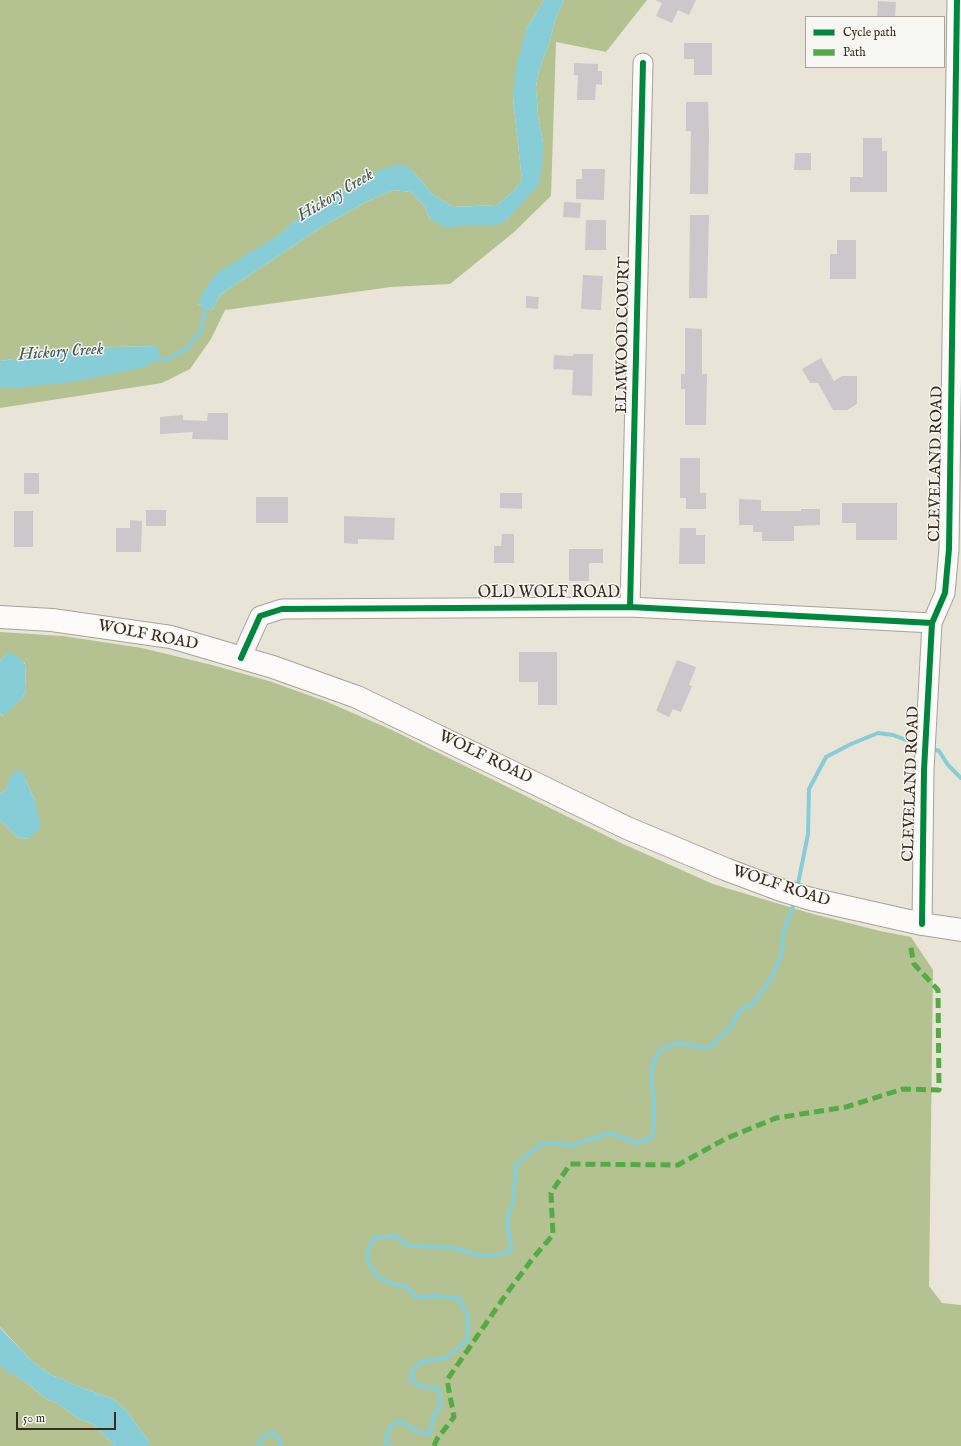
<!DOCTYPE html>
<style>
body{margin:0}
#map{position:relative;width:961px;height:1446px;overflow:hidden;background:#e9e4d8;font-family:"IM FELL English",serif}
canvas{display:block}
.legend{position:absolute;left:805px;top:16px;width:140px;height:52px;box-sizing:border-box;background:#f6f6f2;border:1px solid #aba49d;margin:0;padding:5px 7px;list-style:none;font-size:12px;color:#3b2a1e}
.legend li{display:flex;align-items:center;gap:8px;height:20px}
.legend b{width:20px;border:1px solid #aba49d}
.scale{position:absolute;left:16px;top:1412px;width:100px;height:18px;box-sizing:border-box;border:2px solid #3b2a1e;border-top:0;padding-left:5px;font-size:12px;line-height:14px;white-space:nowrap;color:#3b2a1e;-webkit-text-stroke:3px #f6f6f2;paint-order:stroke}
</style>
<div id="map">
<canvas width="961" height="1446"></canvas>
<ul class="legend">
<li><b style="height:5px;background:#00873e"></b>Cycle path</li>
<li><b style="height:5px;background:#55ab43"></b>Path</li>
</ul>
<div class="scale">50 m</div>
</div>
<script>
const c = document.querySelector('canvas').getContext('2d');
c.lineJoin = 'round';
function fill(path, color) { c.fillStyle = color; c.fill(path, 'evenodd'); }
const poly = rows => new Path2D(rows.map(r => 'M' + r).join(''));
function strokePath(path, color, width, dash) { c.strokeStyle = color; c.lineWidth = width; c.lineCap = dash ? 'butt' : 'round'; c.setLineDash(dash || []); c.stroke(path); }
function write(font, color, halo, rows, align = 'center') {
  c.font = font + ' "IM FELL English",serif'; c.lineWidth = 3; c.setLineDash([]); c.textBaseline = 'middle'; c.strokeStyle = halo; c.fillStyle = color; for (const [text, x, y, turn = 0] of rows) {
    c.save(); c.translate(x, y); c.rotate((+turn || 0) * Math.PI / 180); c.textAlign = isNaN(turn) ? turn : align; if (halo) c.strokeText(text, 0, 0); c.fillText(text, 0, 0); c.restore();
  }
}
fill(poly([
 [0,0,544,0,527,28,513,98,522,180,515,190,497,205,453,207,433,195,412,170,315,204,198,304,212,310,221,294,320,228,366,202,393,190,411,192,425,207,430,219,506,221,521,203,543,142,538,115,536,87,539,70,550,41,555,20,564,0,647,0,606,52,556,42,551,196,513,233,450,284,391,287,225,310,211,339,190,369,162,383,0,408,0,388,17,388,156,346,114,347,71,351,0,361],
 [0,632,63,636,142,648,212,665,269,681,325,701,392,730,621,843,713,884,813,914,880,931,911,937,933,970,929,1286,942,1303,961,1305,961,1446,152,1446,126,1410,113,1399,67,1382,61,1378,53,1376,33,1362,0,1327,0,820,17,837,28,839,35,800,25,779,8,787,0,794,0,713,2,716,23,697,26,689,25,663,6,654,0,661],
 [0,1365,28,1384,48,1400,55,1402,79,1419,93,1424,115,1446,0,1446]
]), '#b4c292');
fill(poly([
 [544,0,564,0,555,20,550,41,539,70,536,87,538,115,543,142,542,168,539,184,506,221,496,225,445,227,430,219,425,207,411,192,393,190,366,202,320,228,221,294,212,310,198,304,204,290,216,274,277,236,315,204,385,168,401,164,412,170,433,195,453,207,497,205,515,190,522,180,513,98,517,63,527,28],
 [156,346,161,354,146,367,78,381,17,388,0,388,0,361,71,351,114,347],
 [6,654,15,654,25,664,26,689,23,697,3,716,0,713,0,661],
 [18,769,25,775,25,779,35,800,41,827,28,839,17,837,0,820,0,794,8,787,9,778],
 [0,1328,33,1362,53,1376,61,1378,67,1382,113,1399,126,1410,152,1446,115,1446,93,1424,79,1419,55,1402,48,1400,28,1384,2,1368,0,1365]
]), '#86cdd8');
strokePath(poly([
 [150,360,168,359,186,349,201,331,204,312,207,303],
 [936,750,939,751,948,765,961,778],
 [797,889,808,834,809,789,826,757,851,744,878,733,893,735,914,743],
 [257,1446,263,1438,273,1432,278,1437,281,1446],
 [391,1446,385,1442,390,1427,399,1421,419,1432,430,1434,434,1415,441,1405,438,1388,420,1386,410,1379,414,1369,420,1362,446,1358,467,1341,468,1317,458,1298,433,1296,425,1298,413,1295,408,1287,393,1284,379,1278,372,1269,367,1258,369,1246,375,1238,394,1236,409,1246,450,1247,481,1256,503,1254,511,1250,507,1218,513,1202,516,1164,543,1143,573,1145,610,1133,637,1143,651,1138,654,1127,654,1100,651,1076,654,1061,660,1050,677,1043,709,1048,730,1028,741,1009,752,1005,772,977,782,953,783,932,795,901]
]), '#86cdd8', 4);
fill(poly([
 [655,0,696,0,689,15,678,10,672,23,656,16,662,3],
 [878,1,896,2,895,17,877,17],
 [684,43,712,43,712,75,694,75,694,59,684,59],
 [574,63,598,64,598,71,602,71,602,85,596,84,595,100,577,100,578,75,574,75],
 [686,102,708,102,709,134,708,194,690,194,691,131,686,131],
 [863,138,882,138,882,151,887,151,887,192,850,192,850,177,863,177],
 [795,153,811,153,811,170,794,170],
 [582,169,605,169,604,200,576,199,576,179,582,179],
 [564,202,581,203,580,218,563,217],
 [690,215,709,215,707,298,689,298],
 [586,220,606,220,606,250,585,250],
 [837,240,856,240,856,279,830,279,830,254,837,254],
 [583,275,603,276,601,310,581,309],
 [526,296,539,297,538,309,526,308],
 [685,328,702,329,702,374,707,374,706,425,685,425,685,389,681,389,681,374,685,374],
 [573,354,593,354,592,396,572,395,573,370,553,369,554,355,573,356],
 [821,358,834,381,842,376,857,376,857,404,847,410,833,410,818,383,810,383,802,369],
 [208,413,228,413,228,440,192,439,193,432,160,434,160,417,183,415,183,420,207,421],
 [680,458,700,458,700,493,706,493,706,509,686,509,686,498,680,498],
 [24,473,39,473,39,494,24,494],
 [500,493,522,493,522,509,500,508],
 [256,497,288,497,288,523,256,523],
 [739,499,761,500,761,511,801,511,801,509,820,509,820,525,794,526,794,541,762,541,762,532,753,532,753,525,739,525],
 [842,503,897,503,897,540,856,540,856,523,842,523],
 [146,510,166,510,166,526,146,526],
 [14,511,33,511,33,547,14,547],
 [344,516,395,518,394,540,358,539,358,544,344,543],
 [130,520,142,521,141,552,116,552,116,528,130,528],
 [680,528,696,528,696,535,705,535,705,564,679,564],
 [502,534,514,534,514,563,494,563,494,546,501,546],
 [569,549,603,549,603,563,589,563,589,581,569,581],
 [519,652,557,652,557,705,538,705,538,682,519,682],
 [677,660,696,667,689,685,692,686,681,712,673,709,669,717,656,711]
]), '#ccc7ca');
const minor = poly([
 [630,607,643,63],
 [241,658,260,616,282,609,630,607,932,623],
 [922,924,924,770,932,623,945,593,949,549,957,0]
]);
const major = poly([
 [0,617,52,620,171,637,273,667,357,697,627,828,725,869,781,890,811,899,922,924,961,930]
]);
strokePath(minor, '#a7a299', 21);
strokePath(major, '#a7a299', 24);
strokePath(minor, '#fcfbf9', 19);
strokePath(major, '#fcfbf9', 22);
strokePath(poly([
 [434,1446,437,1439,454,1417,447,1380,507,1293,533,1258,553,1235,551,1193,570,1164,678,1165,725,1139,776,1118,846,1107,903,1089,939,1090,938,990,914,964,910,943]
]), '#55ab43', 5, [10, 5]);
strokePath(poly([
 [630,607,643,63],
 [241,658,260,616,282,609,630,607,932,623],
 [922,924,924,770,932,623,945,593,949,549,957,0]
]), '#00873e', 6);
write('16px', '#3b2a1e', '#f6f6f2', [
 ["ELMWOOD COURT",624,335,-89],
 ["CLEVELAND ROAD",937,464,-89],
 ["OLD WOLF ROAD",549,594],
 ["WOLF ROAD",148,636,11],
 ["WOLF ROAD",485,758,26],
 ["CLEVELAND ROAD",912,784,-88],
 ["WOLF ROAD",781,887,18]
]);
write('italic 17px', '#455856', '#f6f6f2', [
 ["Hickory Creek",336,196,-31],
 ["Hickory Creek",61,353,-4]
]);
</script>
